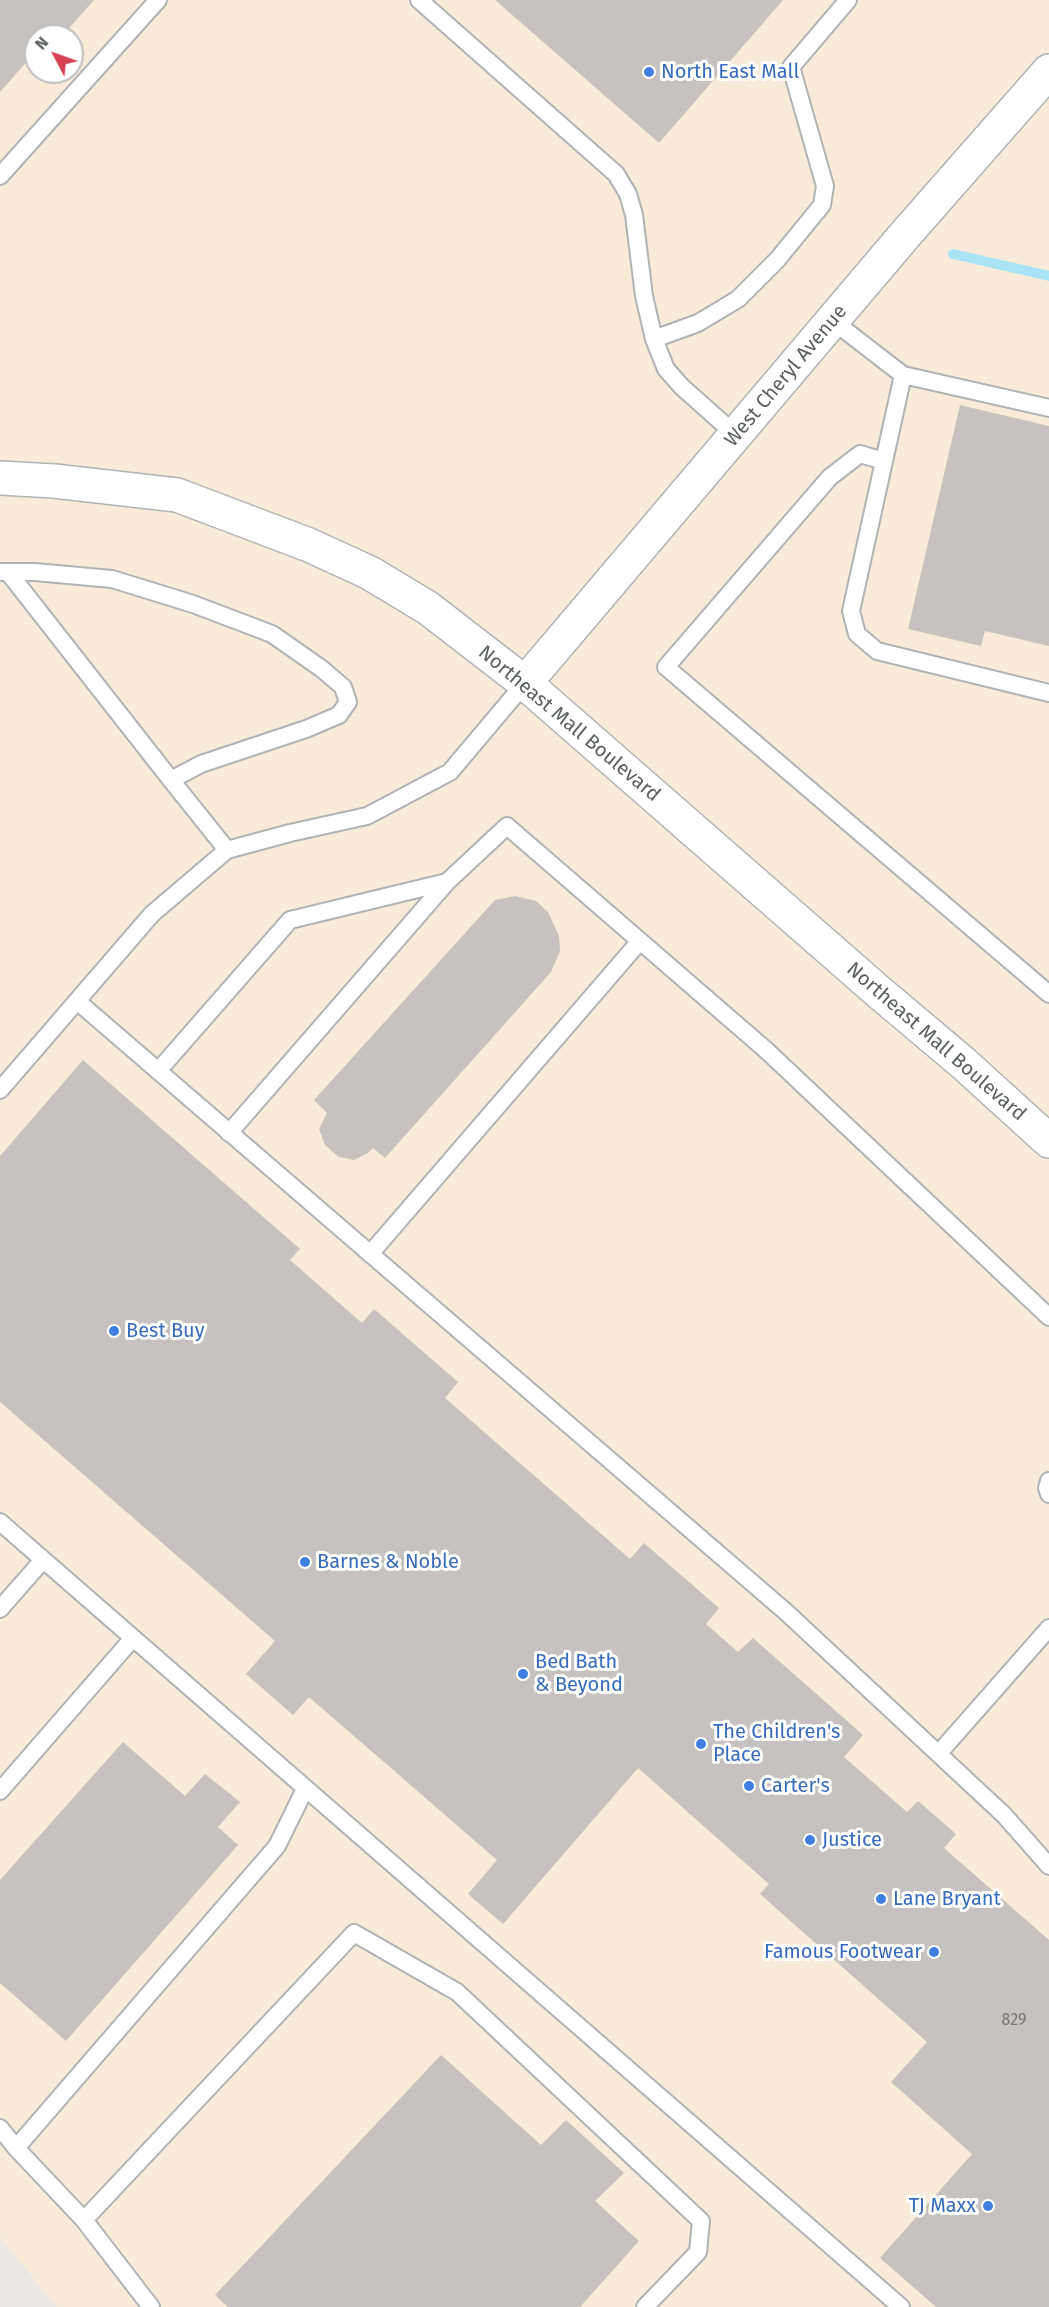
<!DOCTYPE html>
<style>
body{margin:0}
#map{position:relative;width:1049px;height:2307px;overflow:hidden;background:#ebe7e2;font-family:"Fira Sans",sans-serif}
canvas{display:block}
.north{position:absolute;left:24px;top:24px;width:60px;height:60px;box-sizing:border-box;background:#fff;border:2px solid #bdbfc0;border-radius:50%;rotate:311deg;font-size:16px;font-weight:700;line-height:24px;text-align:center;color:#5a5f61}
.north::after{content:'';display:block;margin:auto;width:21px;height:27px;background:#d43f52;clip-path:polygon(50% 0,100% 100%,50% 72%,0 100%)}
</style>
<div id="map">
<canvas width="1049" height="2307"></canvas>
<div class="north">N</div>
</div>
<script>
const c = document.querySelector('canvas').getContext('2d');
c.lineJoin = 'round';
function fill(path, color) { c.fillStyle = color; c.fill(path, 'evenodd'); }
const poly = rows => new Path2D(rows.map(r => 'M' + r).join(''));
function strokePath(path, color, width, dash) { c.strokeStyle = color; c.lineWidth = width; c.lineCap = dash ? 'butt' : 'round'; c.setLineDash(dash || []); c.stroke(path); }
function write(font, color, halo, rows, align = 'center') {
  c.font = font + ' "Fira Sans",sans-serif'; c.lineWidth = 6; c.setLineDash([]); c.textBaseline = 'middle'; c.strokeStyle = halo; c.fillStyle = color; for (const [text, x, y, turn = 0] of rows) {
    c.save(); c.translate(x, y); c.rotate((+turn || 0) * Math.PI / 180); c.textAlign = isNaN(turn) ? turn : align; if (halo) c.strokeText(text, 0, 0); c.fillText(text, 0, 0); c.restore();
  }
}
fill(poly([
 [0,0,1049,0,1049,2307,57,2307,0,2237],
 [36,36,72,36,72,72,36,72]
]), '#f9ebd9');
strokePath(poly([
 [953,254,1049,276]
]), '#a9e3f5', 10);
fill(poly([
 [0,0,94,0,64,34,56,28,49,36,36,36,36,51,0,92],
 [495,0,783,0,659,143],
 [960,405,1049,426,1049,646,985,631,981,646,908,629],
 [515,896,536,901,548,912,559,936,560,951,551,972,385,1158,373,1148,368,1153,354,1160,339,1157,325,1145,319,1129,327,1113,314,1100,495,900],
 [83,1060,300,1249,290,1260,362,1323,374,1309,458,1382,445,1398,630,1559,644,1543,719,1608,706,1624,738,1652,753,1638,863,1735,844,1757,907,1812,918,1801,956,1834,944,1848,1049,1940,1049,2307,936,2307,880,2258,972,2154,891,2082,927,2042,760,1894,769,1884,638,1768,503,1924,468,1894,497,1860,309,1697,293,1715,246,1674,275,1641,0,1402,0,1156],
 [123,1742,185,1796,205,1774,240,1802,218,1827,238,1845,66,2041,0,1983,0,1880],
 [441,2055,541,2145,566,2120,624,2173,595,2201,639,2241,580,2307,228,2307,215,2295]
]), '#c7c2bf');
const lane = poly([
 [419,0,616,174,628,194,634,215,644,296,654,339,666,369,682,387,737,436],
 [0,176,158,0],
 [833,321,903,375,1049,408],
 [654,339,698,323,738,299,777,260,822,205,825,186,791,67,848,0],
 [903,375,851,611,857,634,877,651,1049,693],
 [884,461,860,454,830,477,666,667,1049,994],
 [0,572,35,572,112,579,193,604,272,634,322,669,343,687,348,702,339,715,306,729,201,764,171,780,227,850],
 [8,572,171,780],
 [77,1001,786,1612,1004,1815,1049,1866],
 [158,1071,290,920,447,882],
 [0,1090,152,914,227,850,290,833,367,816,450,772,525,683],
 [229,1133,447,882,507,826,766,1050,1049,1317],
 [370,1254,640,941],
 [1049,1481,1047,1488,1049,1494],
 [0,1522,901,2307],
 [0,1609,43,1560],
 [939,1753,1049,1628],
 [0,1791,133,1638],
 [0,2128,16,2148,84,2220,354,1933,457,1992,701,2221,698,2252,645,2307],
 [16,2148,277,1846,305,1789],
 [84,2220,151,2307]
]);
const secondary = poly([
 [0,478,54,481,177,495,309,545,370,573,428,608,525,683,880,993,962,1062,1049,1141],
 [525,683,904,236,1049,71]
]);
strokePath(lane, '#afb3b6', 20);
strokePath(secondary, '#afb3b6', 36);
strokePath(lane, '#fff', 16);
strokePath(secondary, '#fff', 33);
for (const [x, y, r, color] of [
 [649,72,6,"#3f7fe0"],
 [114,1331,6,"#3f7fe0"],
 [305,1562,6,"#3f7fe0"],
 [523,1674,6,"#3f7fe0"],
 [701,1744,6,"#3f7fe0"],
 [749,1786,6,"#3f7fe0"],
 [810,1840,6,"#3f7fe0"],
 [881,1899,6,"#3f7fe0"],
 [934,1952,6,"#3f7fe0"],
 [988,2206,6,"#3f7fe0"]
]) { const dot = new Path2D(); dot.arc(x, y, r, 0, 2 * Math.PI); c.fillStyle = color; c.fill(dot); strokePath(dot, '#fff', 2); }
write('16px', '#757878', null, [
 ["829",1014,2021]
]);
write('20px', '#366cbe', '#fff', [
 ["North East Mall",661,72],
 ["Best Buy",126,1331],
 ["Barnes & Noble",317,1562],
 ["Bed Bath",535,1662],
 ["& Beyond",535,1685],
 ["The Children's",713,1732],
 ["Place",713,1755],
 ["Carter's",761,1786],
 ["Justice",822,1840],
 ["Lane Bryant",893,1899],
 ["Famous Footwear",922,1952,"right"],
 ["TJ Maxx",976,2206,"right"]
], 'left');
write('20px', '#5a5f61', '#fff', [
 ["West Cheryl Avenue",786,376,-50],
 ["Northeast Mall Boulevard",569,724,40],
 ["Northeast Mall Boulevard",936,1042,41]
]);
</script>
